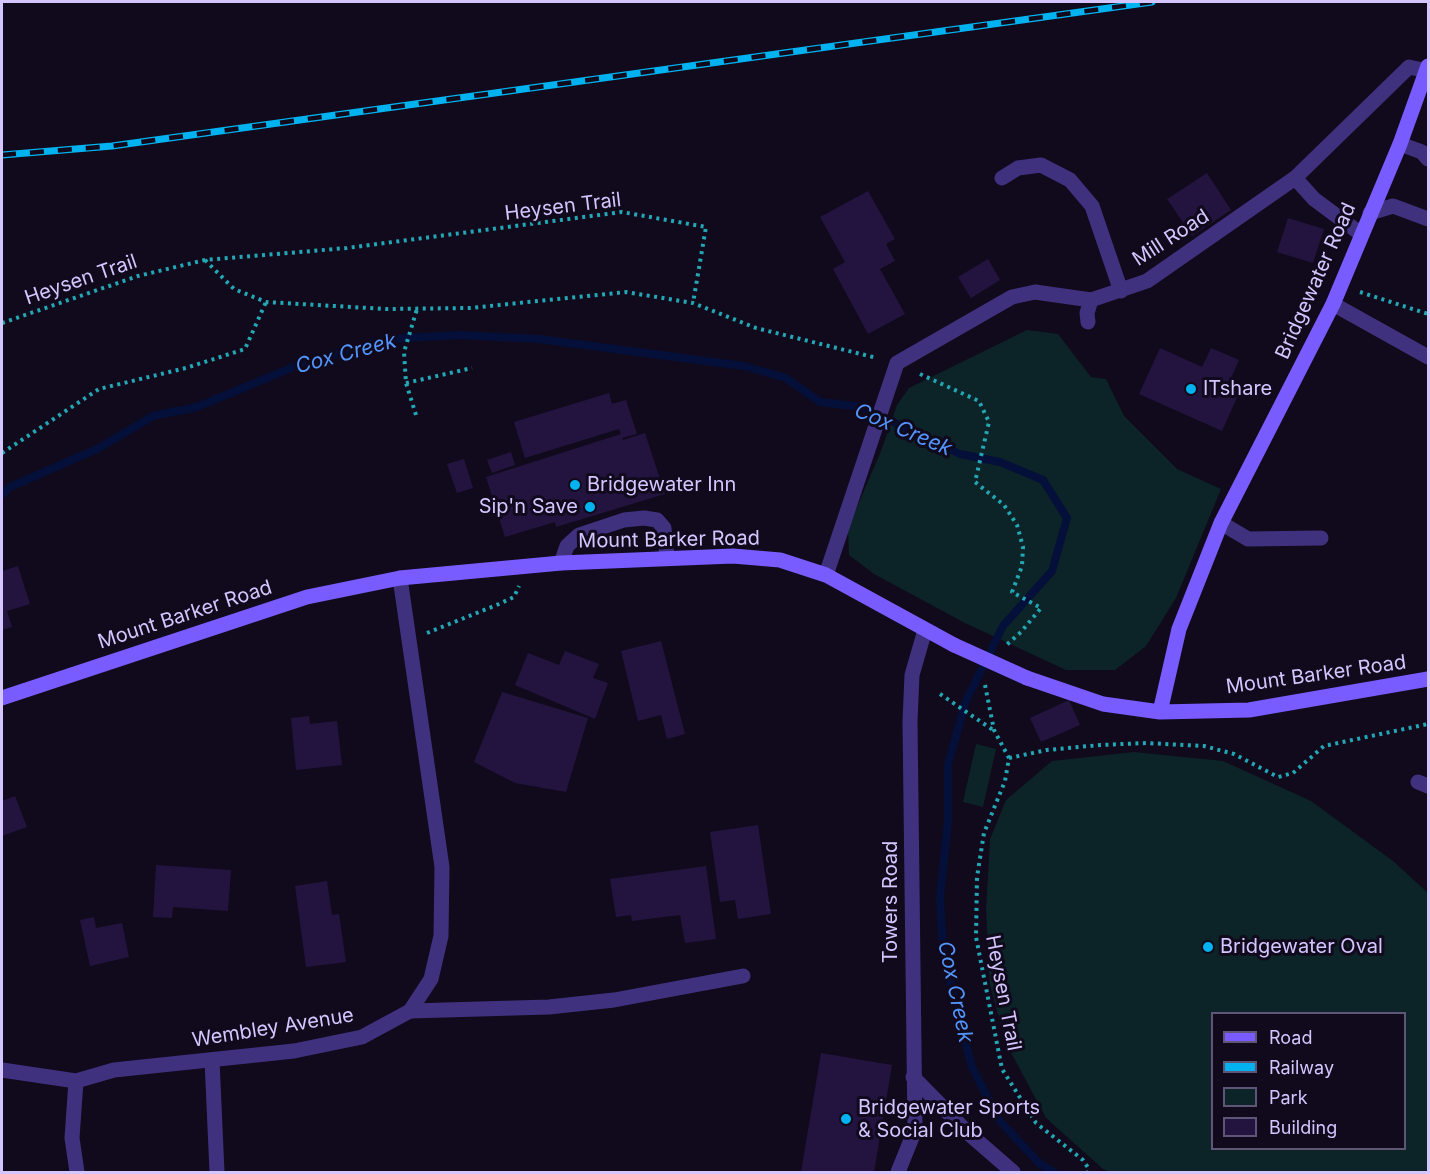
<!DOCTYPE html>
<style>
body{margin:0}
#map{position:relative;width:1430px;height:1174px;overflow:hidden;background:#100a1c;font-family:Inter,sans-serif}
canvas{display:block}
.frame{position:absolute;inset:0;border:3px solid #d5c5ff;pointer-events:none}
.legend{position:absolute;left:1211px;top:1012px;width:195px;height:138px;box-sizing:border-box;background:#100a1c;border:2px solid #5f5577;margin:0;padding:8px 10px;list-style:none;font-size:18px;color:#d5c5ff}
.legend li{display:flex;align-items:center;gap:12px;height:30px}
.legend b{width:30px;border:2px solid #5f5577}
</style>
<div id="map">
<canvas width="1430" height="1174"></canvas>
<div class="frame"></div>
<ul class="legend">
<li><b style="height:8px;background:#795cff"></b>Road</li>
<li><b style="height:8px;background:#00b3f0"></b>Railway</li>
<li><b style="height:16px;background:#0c2427"></b>Park</li>
<li><b style="height:16px;background:#23143f"></b>Building</li>
</ul>
</div>
<script>
const c = document.querySelector('canvas').getContext('2d');
c.lineJoin = 'round';
function fill(path, color) { c.fillStyle = color; c.fill(path, 'evenodd'); }
const poly = rows => new Path2D(rows.map(r => 'M' + r).join(''));
function strokePath(path, color, width, dash) { c.strokeStyle = color; c.lineWidth = width; c.lineCap = dash ? 'butt' : 'round'; c.setLineDash(dash || []); c.stroke(path); }
function write(font, color, halo, rows, align = 'center') {
  c.font = font + ' Inter,sans-serif'; c.lineWidth = 6; c.setLineDash([]); c.textBaseline = 'middle'; c.strokeStyle = halo; c.fillStyle = color; for (const [text, x, y, turn = 0] of rows) {
    c.save(); c.translate(x, y); c.rotate((+turn || 0) * Math.PI / 180); c.textAlign = isNaN(turn) ? turn : align; if (halo) c.strokeText(text, 0, 0); c.fillText(text, 0, 0); c.restore();
  }
}
fill(poly([
 [1027,330,1058,334,1091,377,1106,379,1124,416,1177,469,1221,489,1176,598,1146,646,1115,670,1066,670,965,623,874,574,849,555,848,528,881,451,897,405,909,388],
 [976,744,996,749,983,807,963,802],
 [1134,752,1223,761,1311,801,1393,861,1428,893,1428,1172,1111,1172,1103,1169,1046,1118,1006,1043,990,985,986,910,990,839,1006,800,1052,761],
 [1212,1014,1404,1014,1404,1148,1212,1148]
]), '#0c2427');
strokePath(poly([
 [2,495,10,487,99,448,153,416,197,407,296,366,385,339,459,335,539,339,744,366,786,378,820,402,862,407,960,454,1000,462,1043,480,1067,518,1052,571,1003,626,966,701,948,764,948,821,940,897,943,953,972,1067,999,1120,1039,1163,1054,1172]
]), '#05103a', 8);
fill(poly([
 [1207,173,1231,210,1192,236,1167,199],
 [868,191,895,239,886,244,895,261,880,269,905,314,868,334,833,269,845,262,820,217],
 [1288,218,1324,229,1313,263,1277,252],
 [988,259,1000,280,971,298,958,277],
 [1160,348,1202,367,1211,348,1239,360,1231,378,1243,384,1222,431,1139,394],
 [609,393,612,404,626,400,637,434,622,438,623,440,645,433,665,494,556,527,555,522,505,537,486,477,621,434,619,429,525,458,514,422],
 [511,452,515,465,492,473,487,460],
 [464,459,473,488,457,493,447,464],
 [18,566,30,604,7,611,12,627,2,630,2,571],
 [661,641,685,734,667,739,661,715,638,721,621,651],
 [565,651,599,664,593,678,608,683,595,719,515,685,528,653,559,665],
 [502,692,588,718,566,792,515,783,474,762],
 [1069,700,1080,725,1041,742,1030,718],
 [309,716,310,724,337,721,342,765,296,770,291,718],
 [15,796,27,827,2,836,2,801],
 [758,825,771,914,738,919,735,900,720,902,710,832],
 [156,865,231,870,228,911,173,907,172,918,153,917],
 [706,866,716,939,685,943,680,915,632,921,631,915,616,917,610,879],
 [327,881,332,915,339,914,346,962,306,967,295,886],
 [94,917,96,928,122,923,129,957,90,966,80,920],
 [821,1053,892,1065,874,1172,801,1172]
]), '#23143f');
strokePath(poly([
 [205,260,234,289,266,302,386,309,470,308,626,292,693,303,756,328,877,358],
 [1360,292,1428,314],
 [2,323,138,276,205,260,347,248,622,212,706,227,693,303],
 [920,374,979,401,989,422,975,482,1004,505,1017,525,1023,547,1022,566,1012,592,1041,608,1021,632,1004,647],
 [406,383,472,368],
 [416,415,406,383,404,352,417,309],
 [2,453,99,389,186,368,245,349,266,302],
 [427,633,499,604,514,597,519,586],
 [985,685,994,730,1009,758,1005,781,984,833,977,877,976,937,1002,1069,1036,1123,1083,1160,1089,1169,1088,1172],
 [940,694,993,730],
 [1009,758,1047,750,1100,745,1146,743,1204,746,1234,754,1278,777,1293,773,1324,746,1428,724]
]), '#24a7b4', 4, [3, 4.5]);
strokePath(poly([
 [1400,144,1422,152,1428,159],
 [1002,178,1018,168,1041,165,1070,180,1092,206,1121,291],
 [1295,178,1314,199,1361,234],
 [1370,213,1393,206,1428,219],
 [1333,304,1428,357],
 [1088,322,1087,313,1091,300],
 [1221,523,1248,539,1321,538],
 [561,563,567,546,579,535,624,520,644,518,657,520,664,528,667,557],
 [826,575,897,363,1012,297,1035,292,1091,300,1147,281,1295,178,1409,67,1427,71],
 [1418,782,1428,786],
 [212,1060,217,1172],
 [913,1077,967,1132,1013,1172]
]), '#40317f', 15);
strokePath(poly([
 [410,1011,549,1007,614,1000,743,976],
 [2,1070,76,1081],
 [898,1172,915,1130,910,721,912,675,925,630]
]), '#40317f', 15);
strokePath(poly([
 [77,1172,72,1138,76,1081,114,1070,294,1051,362,1037,410,1011,431,979,441,936,442,867,400,578]
]), '#40317f', 15);
strokePath(poly([
 [1027,678,1103,704,1160,712,1249,710,1428,679],
 [2,698,307,597,400,578,561,563,733,556,780,560,826,575,954,645],
 [1160,712,1179,629,1221,523,1333,304,1400,144,1428,66]
]), '#795cff', 15);
const rail = poly([
 [2,155,112,146,1152,2]
]);
strokePath(rail, '#00b3f0', 7);
strokePath(rail, '#100a1c', 4.5, [14]);
strokePath(poly([
 [954,645,1027,678]
]), '#795cff', 15);
for (const [x, y, r, color] of [
 [1191,389,6,"#00b3f0"],
 [575,485,6,"#00b3f0"],
 [590,507,6,"#00b3f0"],
 [1208,947,6,"#00b3f0"],
 [846,1119,6,"#00b3f0"]
]) { const dot = new Path2D(); dot.arc(x, y, r, 0, 2 * Math.PI); c.fillStyle = color; c.fill(dot); strokePath(dot, '#100a1c', 2); }
write('20px', '#d5c5ff', '#100a1c', [
 ["Heysen Trail",563,207,-7],
 ["Mill Road",1171,238,-33],
 ["Heysen Trail",81,280,-19],
 ["Bridgewater Road",1316,281,-66],
 ["Mount Barker Road",669,540,-1],
 ["Mount Barker Road",185,615,-18],
 ["Mount Barker Road",1316,675,-8],
 ["Towers Road",891,902,-90],
 ["Heysen Trail",1003,993,79],
 ["Wembley Avenue",273,1028,-9]
]);
write('20px', '#d5c5ff', '#100a1c', [
 ["ITshare",1203,389],
 ["Bridgewater Inn",587,485],
 ["Sip'n Save",578,507,"right"],
 ["Bridgewater Oval",1220,947],
 ["Bridgewater Sports",858,1108],
 ["& Social Club",858,1131]
], 'left');
write('italic 21px', '#5395ff', '#100a1c', [
 ["Cox Creek",346,354,-15],
 ["Cox Creek",903,430,23],
 ["Cox Creek",955,992,78]
]);
</script>
